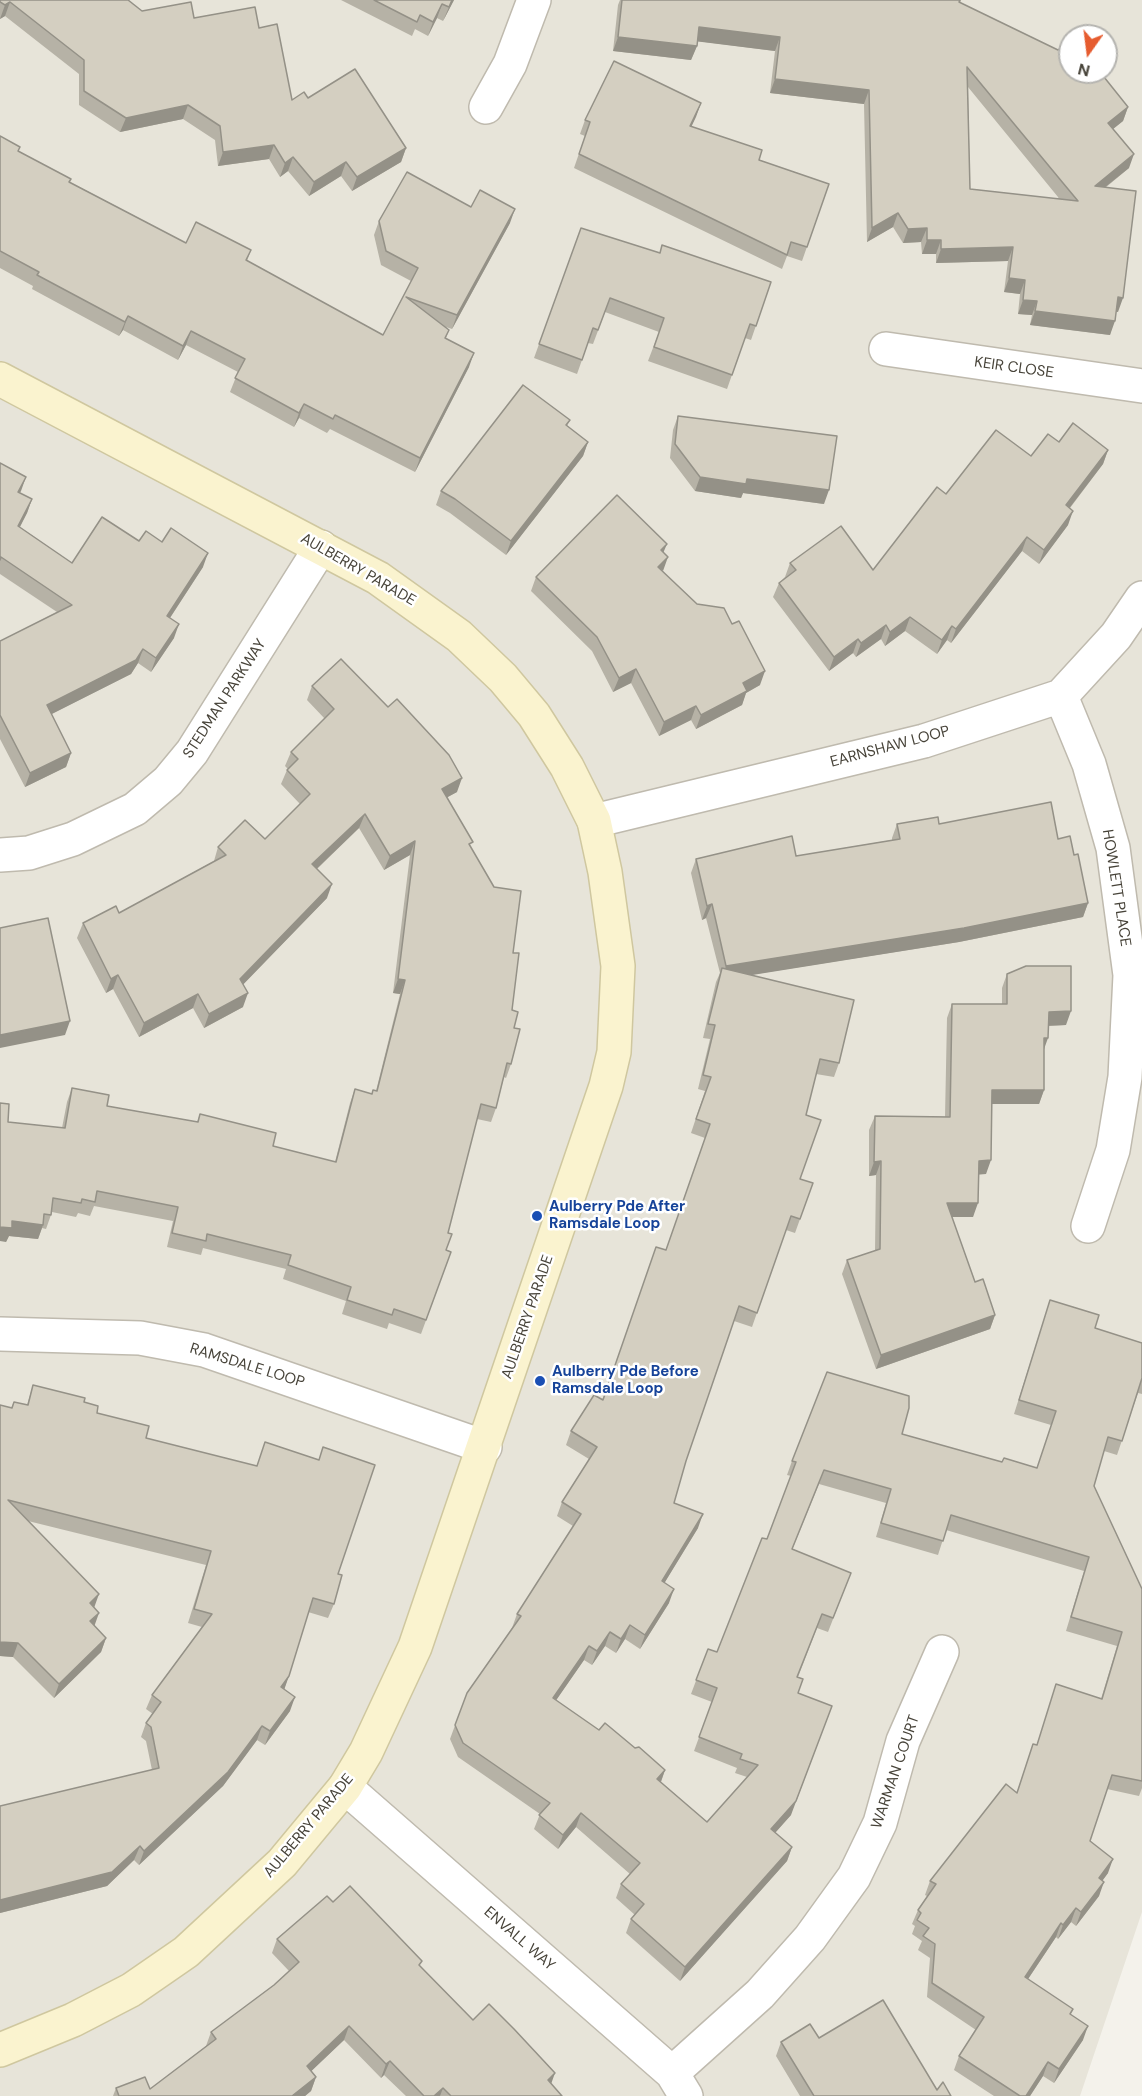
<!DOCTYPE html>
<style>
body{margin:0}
#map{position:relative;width:1142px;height:2096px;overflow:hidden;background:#f4f2eb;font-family:"DM Sans",sans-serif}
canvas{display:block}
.north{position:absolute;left:1058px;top:24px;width:60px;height:60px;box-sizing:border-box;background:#fff;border:2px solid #b5b4b0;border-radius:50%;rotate:194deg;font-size:16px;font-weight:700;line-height:24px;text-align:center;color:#474339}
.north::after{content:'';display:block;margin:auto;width:21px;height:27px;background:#e65c2f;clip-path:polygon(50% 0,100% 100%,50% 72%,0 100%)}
</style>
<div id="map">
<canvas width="1142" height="2096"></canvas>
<div class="north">N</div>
</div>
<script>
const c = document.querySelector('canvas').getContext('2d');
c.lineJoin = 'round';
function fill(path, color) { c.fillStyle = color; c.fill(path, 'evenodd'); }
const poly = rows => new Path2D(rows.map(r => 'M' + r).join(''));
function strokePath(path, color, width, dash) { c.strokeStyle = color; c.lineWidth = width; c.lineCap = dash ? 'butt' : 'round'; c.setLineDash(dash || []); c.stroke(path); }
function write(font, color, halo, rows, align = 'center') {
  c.font = font + ' "DM Sans",sans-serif'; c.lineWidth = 5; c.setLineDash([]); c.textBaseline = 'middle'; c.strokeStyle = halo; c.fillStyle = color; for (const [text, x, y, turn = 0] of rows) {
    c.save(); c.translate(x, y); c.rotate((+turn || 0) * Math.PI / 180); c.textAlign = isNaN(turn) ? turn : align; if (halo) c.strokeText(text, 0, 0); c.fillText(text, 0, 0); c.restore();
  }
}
fill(poly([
 [0,0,1142,0,1142,1912,1080,2096,0,2096],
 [1070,36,1106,36,1106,72,1070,72]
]), '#e7e4d9');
const minor = poly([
 [486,107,510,64,534,0],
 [886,349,1142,386],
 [1061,696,1089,764,1113,848,1130,975,1125,1077,1113,1150,1088,1226],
 [594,821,924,741,1061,696,1116,636,1142,598],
 [0,855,29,853,73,839,135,809,168,781,192,752,321,547],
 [0,1334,140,1338,204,1350,485,1447],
 [345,1787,672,2073,686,2096],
 [672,2073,760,1994,810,1938,854,1877,880,1823,903,1741,942,1652]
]);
const secondary = poly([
 [0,379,378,578,459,636,503,678,534,715,567,767,594,821,605,872,618,966,614,1052,606,1086,415,1647,366,1752,345,1787,282,1863,186,1952,131,1990,73,2020,0,2050]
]);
strokePath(minor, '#bfbaae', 36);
strokePath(secondary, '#cfc79f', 36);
strokePath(minor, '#fff', 33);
strokePath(secondary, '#faf3cf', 33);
fill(poly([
 [0,0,142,11,259,28,292,100,308,98,406,148,401,162,352,191,341,176,309,196,288,171,280,177,269,159,218,166,215,140,183,119,120,132,79,105,79,74,5,16,0,19],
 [341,0,454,0,443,21,437,18,428,36,415,29,412,36],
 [620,0,961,0,960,3,1128,107,1123,121,1113,129,1129,168,1105,188,1118,312,1116,311,1110,335,1030,325,1032,315,1018,314,1020,294,1004,292,1008,261,936,263,936,254,922,254,921,242,903,243,893,227,867,242,864,104,770,93,775,51,697,41,697,46,691,60,613,51,618,5],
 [968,87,1058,197,1059,199,970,189],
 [701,103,691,127,759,160,829,184,802,261,787,256,782,269,574,168,585,136,580,134,585,120],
 [0,136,18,152,70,182,186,243,251,250,247,261,383,335,411,281,381,265,374,235,379,221,471,207,510,223,452,329,446,327,449,330,446,338,469,367,415,472,330,429,327,433,299,418,294,427,230,392,238,372,186,345,178,360,123,330,119,336,32,289,33,286,0,268],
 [581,228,660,253,771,282,751,340,745,338,727,389,648,361,659,332,605,312,593,344,588,343,577,374,534,358],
 [678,416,824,504,743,493,741,498,695,491,670,458,673,430],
 [570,420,567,426,588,442,583,456,506,555,450,513,436,505,441,491],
 [1059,442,1108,450,1103,464,1070,508,1068,525,1039,564,1022,551,951,643,947,640,937,654,905,631,885,646,881,639,856,657,853,653,829,671,773,597,779,583,785,577,790,563,873,570,946,494,1031,456],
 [0,463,20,493,32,499,27,513,20,527,72,563,139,541,162,542,203,567,170,618,174,638,151,672,138,663,131,674,51,714,71,753,66,767,25,787,0,739,0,641,57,612,0,574],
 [663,553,662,571,760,685,746,693,742,705,696,729,691,720,659,736,631,683,613,692,592,651,531,591,536,577],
 [312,686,457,792,447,797,471,848,513,953,512,1010,514,1028,511,1064,506,1078,504,1077,496,1108,491,1122,477,1119,448,1233,446,1251,451,1252,421,1334,389,1323,387,1329,342,1314,346,1301,283,1279,286,1269,203,1248,201,1255,167,1247,173,1221,94,1206,90,1216,78,1213,76,1217,52,1212,46,1229,42,1228,38,1239,9,1236,6,1242,8,1122,62,1128,67,1102,72,1088,107,1106,197,1122,200,1114,273,1146,335,1162,350,1103,355,1089,372,1094,376,1091,400,994,393,993,410,855,384,870,359,828,317,869,327,898,243,984,243,1007,204,1028,193,1008,139,1037,113,989,106,993,77,938,83,923,119,913,214,861,218,847,265,839,300,804,281,784,287,770,288,769,285,766,291,752,325,719,307,700],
 [897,824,939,824,1058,839,1074,855,1088,903,1083,917,959,942,749,975,839,1063,834,1077,816,1074,806,1115,800,1179,813,1183,795,1233,786,1230,752,1327,734,1321,686,1461,674,1503,698,1528,665,1582,669,1603,640,1649,625,1639,616,1653,605,1646,592,1665,584,1660,556,1700,599,1730,635,1748,665,1770,661,1782,707,1822,747,1777,735,1773,737,1768,694,1751,712,1702,691,1694,708,1649,717,1652,767,1539,791,1476,787,1475,792,1461,902,1434,1002,1462,1037,1468,1051,1425,1014,1414,1050,1300,1095,1328,1142,1343,1142,1394,1138,1393,1117,1455,1104,1451,1094,1486,1142,1589,1142,1788,1139,1796,1107,1789,1090,1841,1108,1873,1102,1881,1099,1896,1076,1926,1071,1922,1058,1939,1056,1937,1028,1979,1071,2015,1083,2040,1054,2083,1043,2076,1030,2096,994,2096,954,2070,959,2056,976,2030,927,1997,930,1958,918,1950,922,1941,912,1934,915,1926,912,1924,918,1910,927,1896,925,1895,930,1881,1017,1792,1033,1744,1037,1745,1056,1684,1101,1699,1117,1646,1066,1631,1084,1571,946,1530,938,1555,876,1537,886,1503,819,1484,792,1550,851,1573,828,1632,817,1628,798,1677,803,1679,798,1693,791,1815,775,1833,792,1847,787,1861,680,1981,626,1933,631,1919,635,1915,616,1898,621,1884,630,1874,576,1827,558,1849,534,1829,540,1814,458,1757,450,1739,467,1693,512,1628,517,1614,573,1526,557,1516,562,1502,589,1459,566,1445,571,1431,602,1400,666,1250,705,1138,691,1133,705,1091,698,1089,710,1039,703,1038,716,982,720,973,706,918,702,920,691,873,696,859,796,856,892,840,892,838],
 [1007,974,1066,1025,1048,1026,1044,1050,1044,1090,1039,1104,992,1104,986,1174,979,1174,973,1217,952,1217,975,1282,995,1315,990,1329,876,1369,842,1274,847,1260,875,1251,876,1175,869,1176,869,1130,875,1116,945,1117,947,1018,952,1004,1002,1004,1002,988],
 [33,1385,84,1402,97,1413,146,1438,338,1574,334,1604,328,1618,308,1612,284,1690,290,1711,265,1745,257,1740,223,1786,139,1865,134,1860,107,1886,0,1913,0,1806,152,1770,146,1741,141,1737,146,1723,153,1714,146,1709,152,1695,202,1627,188,1623,206,1565,28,1521,94,1608,94,1626,106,1638,101,1652,54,1698,13,1657,0,1656,11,1408,14,1402,27,1405],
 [333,1902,420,1966,473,2020,551,2084,562,2096,406,2096,384,2075,381,2078,344,2040,311,2071,316,2077,311,2091,305,2096,113,2096,116,2088,150,2089,206,2046,211,2032,274,1985,289,1971,272,1953,277,1939],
 [819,2038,937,2090,951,2096,800,2096,776,2056,781,2042]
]), '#b6b2a6');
fill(poly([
 [452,0,454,0,443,21],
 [10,2,5,16,0,19,5,5],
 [442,4,437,18,428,36,433,22],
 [699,27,780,37,775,51,694,41],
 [618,37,697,46,691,60,613,51],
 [775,79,869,90,864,104,770,93],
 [701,103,696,117,685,140,690,126],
 [188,105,183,119,120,132,126,118],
 [1128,107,1123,121,1103,137,1108,123],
 [274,145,269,159,218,166,223,152],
 [406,148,401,162,352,191,357,177],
 [1134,154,1129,168,1089,200,1095,186],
 [293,157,288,171,280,177,285,163],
 [346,162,341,176,309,196,314,182],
 [515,209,510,223,452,329,457,315],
 [898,213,893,227,867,242,872,228],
 [927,228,921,242,903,243,908,229],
 [927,240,941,240,936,254,922,254],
 [1013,247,1008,261,936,263,941,249],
 [1009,278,1025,280,1020,294,1004,292],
 [1118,297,1123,298,1118,312,1113,311],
 [1023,300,1037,301,1032,315,1018,314],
 [1035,311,1115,321,1110,335,1030,325],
 [128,316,123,330,119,336,125,322],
 [191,331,186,345,178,360,183,346],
 [474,353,469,367,415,472,420,458],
 [304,404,299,418,294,427,299,413],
 [588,442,583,456,506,555,511,541],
 [1108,450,1103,464,1061,519,1066,505],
 [26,477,21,491,13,506,18,492],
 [700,477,747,479,829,490,824,504,743,493,741,498,695,491],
 [32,499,27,513,13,540,18,526],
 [1073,511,1068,525,1039,564,1044,550],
 [1027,537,1022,551,951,643,956,629],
 [667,544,661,558,661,550],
 [208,553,203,567,162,630,167,616],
 [668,557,663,571,658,567],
 [910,617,905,631,885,646,890,632],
 [179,624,174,638,151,672,156,658],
 [886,625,881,639,856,657,861,643],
 [952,626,947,640,937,654,942,640],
 [858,639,853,653,829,671,834,657],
 [143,649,138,663,131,674,42,719,47,705],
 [636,669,631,683,613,692,619,678],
 [765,671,760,685,746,693,742,705,696,729,701,715,743,683],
 [696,706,691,720,659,736,664,722],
 [71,753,66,767,25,787,30,773],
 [462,778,457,792,437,803,442,789],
 [365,814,359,828,307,878,312,864],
 [415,841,410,855,384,870,390,856],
 [332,884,327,898,235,993,240,979],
 [1088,903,1083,917,959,942,721,980,726,966],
 [712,904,706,918,702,920,707,906],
 [118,975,113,989,106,993,111,979],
 [398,979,405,980,400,994,393,993],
 [248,993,243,1007,204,1028,209,1014],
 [198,994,193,1008,139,1037,144,1023],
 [1071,1011,1066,1025,1043,1026,1049,1012],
 [70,1021,65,1035,0,1048,0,1035],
 [1044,1038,1048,1038,1043,1052],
 [992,1090,1044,1090,1039,1104,987,1104],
 [991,1160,986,1174,974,1175,979,1161],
 [881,1161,876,1175,869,1176,874,1162],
 [947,1203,978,1203,973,1217,942,1217],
 [12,1221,43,1225,38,1239,9,1236,6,1242,0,1241,0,1227],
 [995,1315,990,1329,876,1369,881,1355],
 [703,1514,698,1528,657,1595,662,1581],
 [674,1589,669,1603,640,1649,645,1635],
 [99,1594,94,1608,90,1603],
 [99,1613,94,1627,90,1621],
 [630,1625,625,1639,616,1653,621,1639],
 [610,1632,605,1646,592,1665,597,1651],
 [106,1638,101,1652,54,1698,59,1684],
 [0,1642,18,1643,13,1657,0,1656],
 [589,1646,584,1660,548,1712,553,1698],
 [289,1676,284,1690,281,1687],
 [295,1697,290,1711,265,1745,270,1731],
 [832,1706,791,1815,766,1843,771,1829],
 [262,1726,257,1740,223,1786,139,1865,144,1851],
 [665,1770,660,1784,657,1779],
 [581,1813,576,1827,558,1849,563,1835],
 [140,1846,134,1860,107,1886,0,1913,0,1900],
 [792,1847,787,1861,680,1981,685,1967],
 [1113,1859,1108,1873,1094,1892,1099,1878],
 [1104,1882,1099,1896,1076,1926,1081,1912],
 [1076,1908,1071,1922,1058,1939,1063,1925],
 [1061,1923,1056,1937,1020,1991,1025,1977],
 [349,2026,344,2040,302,2080,307,2066],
 [1088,2026,1083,2040,1054,2083,1059,2069],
 [390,2061,384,2075,381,2078,386,2064],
 [1048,2062,1043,2076,1030,2096,1026,2096],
 [555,2073,550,2087,548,2080],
 [316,2077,311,2091,305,2096,292,2096],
 [443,2088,440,2096,434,2096]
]), '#949187');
const building = poly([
 [0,0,128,0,142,11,191,2,194,18,255,7,259,28,277,24,292,100,304,92,308,98,355,69,406,148,357,177,346,162,314,182,293,157,285,163,274,145,223,152,220,126,188,105,126,118,84,91,84,60,10,2,5,5,0,2,0,0],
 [374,0,452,0,449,7,442,4,433,22,420,15,417,22,374,0],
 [622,0,960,0,959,2,1058,50,1070,40,1070,72,1100,72,1128,107,1108,123,1134,154,1095,186,1136,191,1123,298,1118,297,1115,321,1035,311,1037,301,1023,300,1025,280,1009,278,1013,247,941,249,941,240,927,240,927,228,908,229,898,213,872,228,869,90,775,79,780,37,699,27,697,46,618,37,622,0],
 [967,67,1063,183,1078,201,970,189,967,67],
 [614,61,701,103,690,126,762,150,759,160,829,184,807,247,791,242,787,255,579,154,590,122,585,120,614,61],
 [0,136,20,147,18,151,71,179,69,182,186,243,196,222,251,250,246,260,383,335,418,268,386,251,379,221,407,172,471,207,480,190,515,209,457,315,406,297,449,330,445,338,474,353,420,458,335,415,333,419,304,404,299,413,235,378,245,359,191,331,183,346,128,316,125,322,37,275,39,272,0,251,0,136],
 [581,228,660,253,662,245,771,282,756,326,750,324,732,375,654,347,664,318,610,298,598,330,593,328,582,360,539,344,581,228],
 [523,385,570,420,566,425,588,442,511,541,455,499,441,491,523,385],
 [678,416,837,436,829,490,747,479,746,484,700,477,675,444,678,416],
 [1073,423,1108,450,1066,505,1073,511,1044,550,1027,537,956,629,952,626,942,640,910,617,890,632,886,625,861,643,858,639,834,657,779,583,796,570,790,563,841,526,873,570,937,487,946,494,996,430,1031,456,1048,434,1059,442,1073,423],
 [0,463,26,477,18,492,32,499,18,526,72,563,102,517,139,541,146,531,162,542,171,528,208,553,167,616,179,624,156,658,143,649,136,660,47,705,71,753,30,773,0,715,0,641,72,605,1,557,0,560,0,463],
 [617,495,667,544,661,550,668,557,658,567,697,604,724,608,732,624,739,621,765,671,743,683,747,691,701,715,696,706,664,722,636,669,619,678,597,637,536,577,617,495],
 [341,659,388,707,397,699,449,755,462,778,442,789,473,842,469,844,494,887,521,891,513,953,519,953,512,1010,518,1012,514,1028,520,1029,511,1064,507,1063,496,1108,481,1104,448,1233,452,1234,446,1250,451,1252,426,1320,394,1309,392,1315,347,1300,351,1287,288,1265,291,1255,207,1234,206,1241,172,1233,178,1207,97,1191,95,1202,82,1199,81,1203,53,1198,51,1215,44,1214,43,1225,12,1221,12,1228,0,1227,0,1103,9,1104,8,1122,65,1128,72,1088,109,1095,107,1106,198,1122,200,1114,276,1133,273,1146,336,1162,355,1089,372,1094,373,1090,377,1091,405,980,398,979,415,841,390,856,365,814,312,864,332,884,240,979,248,993,209,1014,198,994,144,1023,118,975,111,979,83,923,116,906,119,913,226,855,218,847,245,820,265,839,310,794,287,770,298,759,291,752,334,709,312,686,341,659],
 [1051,802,1058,839,1070,836,1074,855,1078,854,1088,903,964,928,726,966,712,904,707,906,696,859,792,836,796,856,900,839,897,824,938,817,939,824,1051,802],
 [48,918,70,1021,0,1035,0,928,48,918],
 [1026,966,1071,966,1071,1011,1049,1012,1048,1038,1044,1038,1044,1090,992,1090,991,1160,979,1161,978,1203,947,1203,975,1282,983,1279,995,1315,881,1355,847,1260,880,1249,881,1161,874,1162,875,1116,950,1117,952,1004,1007,1004,1007,974,1026,966],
 [722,968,854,1000,839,1063,820,1059,806,1115,821,1120,800,1179,813,1183,800,1219,791,1216,757,1313,739,1306,686,1461,674,1503,703,1514,662,1581,674,1589,645,1635,630,1625,621,1639,610,1632,597,1651,589,1646,553,1698,599,1730,605,1723,635,1748,639,1747,665,1770,657,1779,707,1822,758,1765,740,1759,742,1754,699,1737,717,1688,696,1680,708,1649,717,1652,762,1538,767,1539,796,1462,792,1461,827,1372,909,1396,909,1408,902,1434,1002,1462,1004,1458,1037,1468,1056,1411,1019,1400,1050,1300,1099,1315,1095,1328,1142,1343,1142,1378,1122,1441,1108,1437,1094,1486,1142,1589,1142,1781,1112,1775,1090,1841,1113,1859,1099,1878,1104,1882,1081,1912,1076,1908,1063,1925,1061,1923,1025,1977,1073,2009,1070,2014,1088,2026,1059,2069,1048,2062,1026,2096,1020,2096,959,2056,984,2017,932,1983,935,1944,923,1936,929,1928,917,1920,921,1913,918,1910,936,1884,930,1881,1006,1784,1017,1793,1033,1744,1037,1745,1056,1684,1102,1699,1122,1632,1071,1617,1089,1557,951,1515,943,1541,881,1523,891,1489,824,1470,792,1549,851,1573,833,1618,822,1614,797,1677,803,1679,798,1693,832,1706,796,1801,771,1829,792,1847,685,1967,631,1919,644,1904,621,1884,640,1863,581,1813,563,1835,539,1815,550,1803,463,1743,455,1725,467,1693,521,1616,517,1614,581,1514,562,1502,597,1447,571,1431,594,1395,603,1400,656,1247,666,1250,710,1124,696,1119,711,1077,703,1075,715,1025,708,1024,722,968],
 [33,1385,85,1398,84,1402,98,1406,97,1413,149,1426,146,1438,257,1466,265,1442,319,1460,323,1447,375,1465,338,1574,342,1575,334,1604,313,1598,289,1676,281,1687,295,1697,270,1731,262,1726,228,1772,144,1851,140,1846,112,1872,0,1900,0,1806,159,1768,151,1727,146,1723,161,1702,152,1695,212,1614,194,1609,211,1551,8,1500,99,1594,90,1603,99,1613,90,1621,106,1638,59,1684,18,1643,0,1642,0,1405,12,1408,14,1402,28,1405,33,1385],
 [350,1886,422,1961,419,1965,473,2020,489,2004,514,2029,555,2073,548,2080,562,2096,451,2096,443,2088,434,2096,424,2096,390,2061,386,2064,349,2026,307,2066,316,2077,292,2096,119,2096,116,2088,145,2077,150,2089,216,2039,211,2032,274,1985,299,1962,277,1939,327,1896,333,1902,350,1886],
 [883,2000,937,2090,943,2082,951,2096,814,2096,781,2042,810,2024,819,2038,883,2000]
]);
fill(building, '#d4cfc1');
strokePath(building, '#949187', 1.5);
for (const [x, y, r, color] of [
 [537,1216,6,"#1a4fb4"],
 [540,1381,6,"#1a4fb4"]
]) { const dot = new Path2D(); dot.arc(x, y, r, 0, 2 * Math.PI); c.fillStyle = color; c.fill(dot); strokePath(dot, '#fff', 2); }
write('15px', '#474339', '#fff', [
 ["KEIR CLOSE",1014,368,8],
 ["AULBERRY PARADE",358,570,30],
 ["STEDMAN PARKWAY",225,699,-57],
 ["EARNSHAW LOOP",890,747,-15],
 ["HOWLETT PLACE",1116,888,81],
 ["AULBERRY PARADE",528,1317,-71],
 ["RAMSDALE LOOP",247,1366,17],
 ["WARMAN COURT",896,1772,-71],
 ["AULBERRY PARADE",309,1826,-50],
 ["ENVALL WAY",519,1939,41]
]);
write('bold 15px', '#164399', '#fff', [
 ["Aulberry Pde After",549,1207],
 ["Ramsdale Loop",549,1224],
 ["Aulberry Pde Before",552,1372],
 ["Ramsdale Loop",552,1389]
], 'left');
</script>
